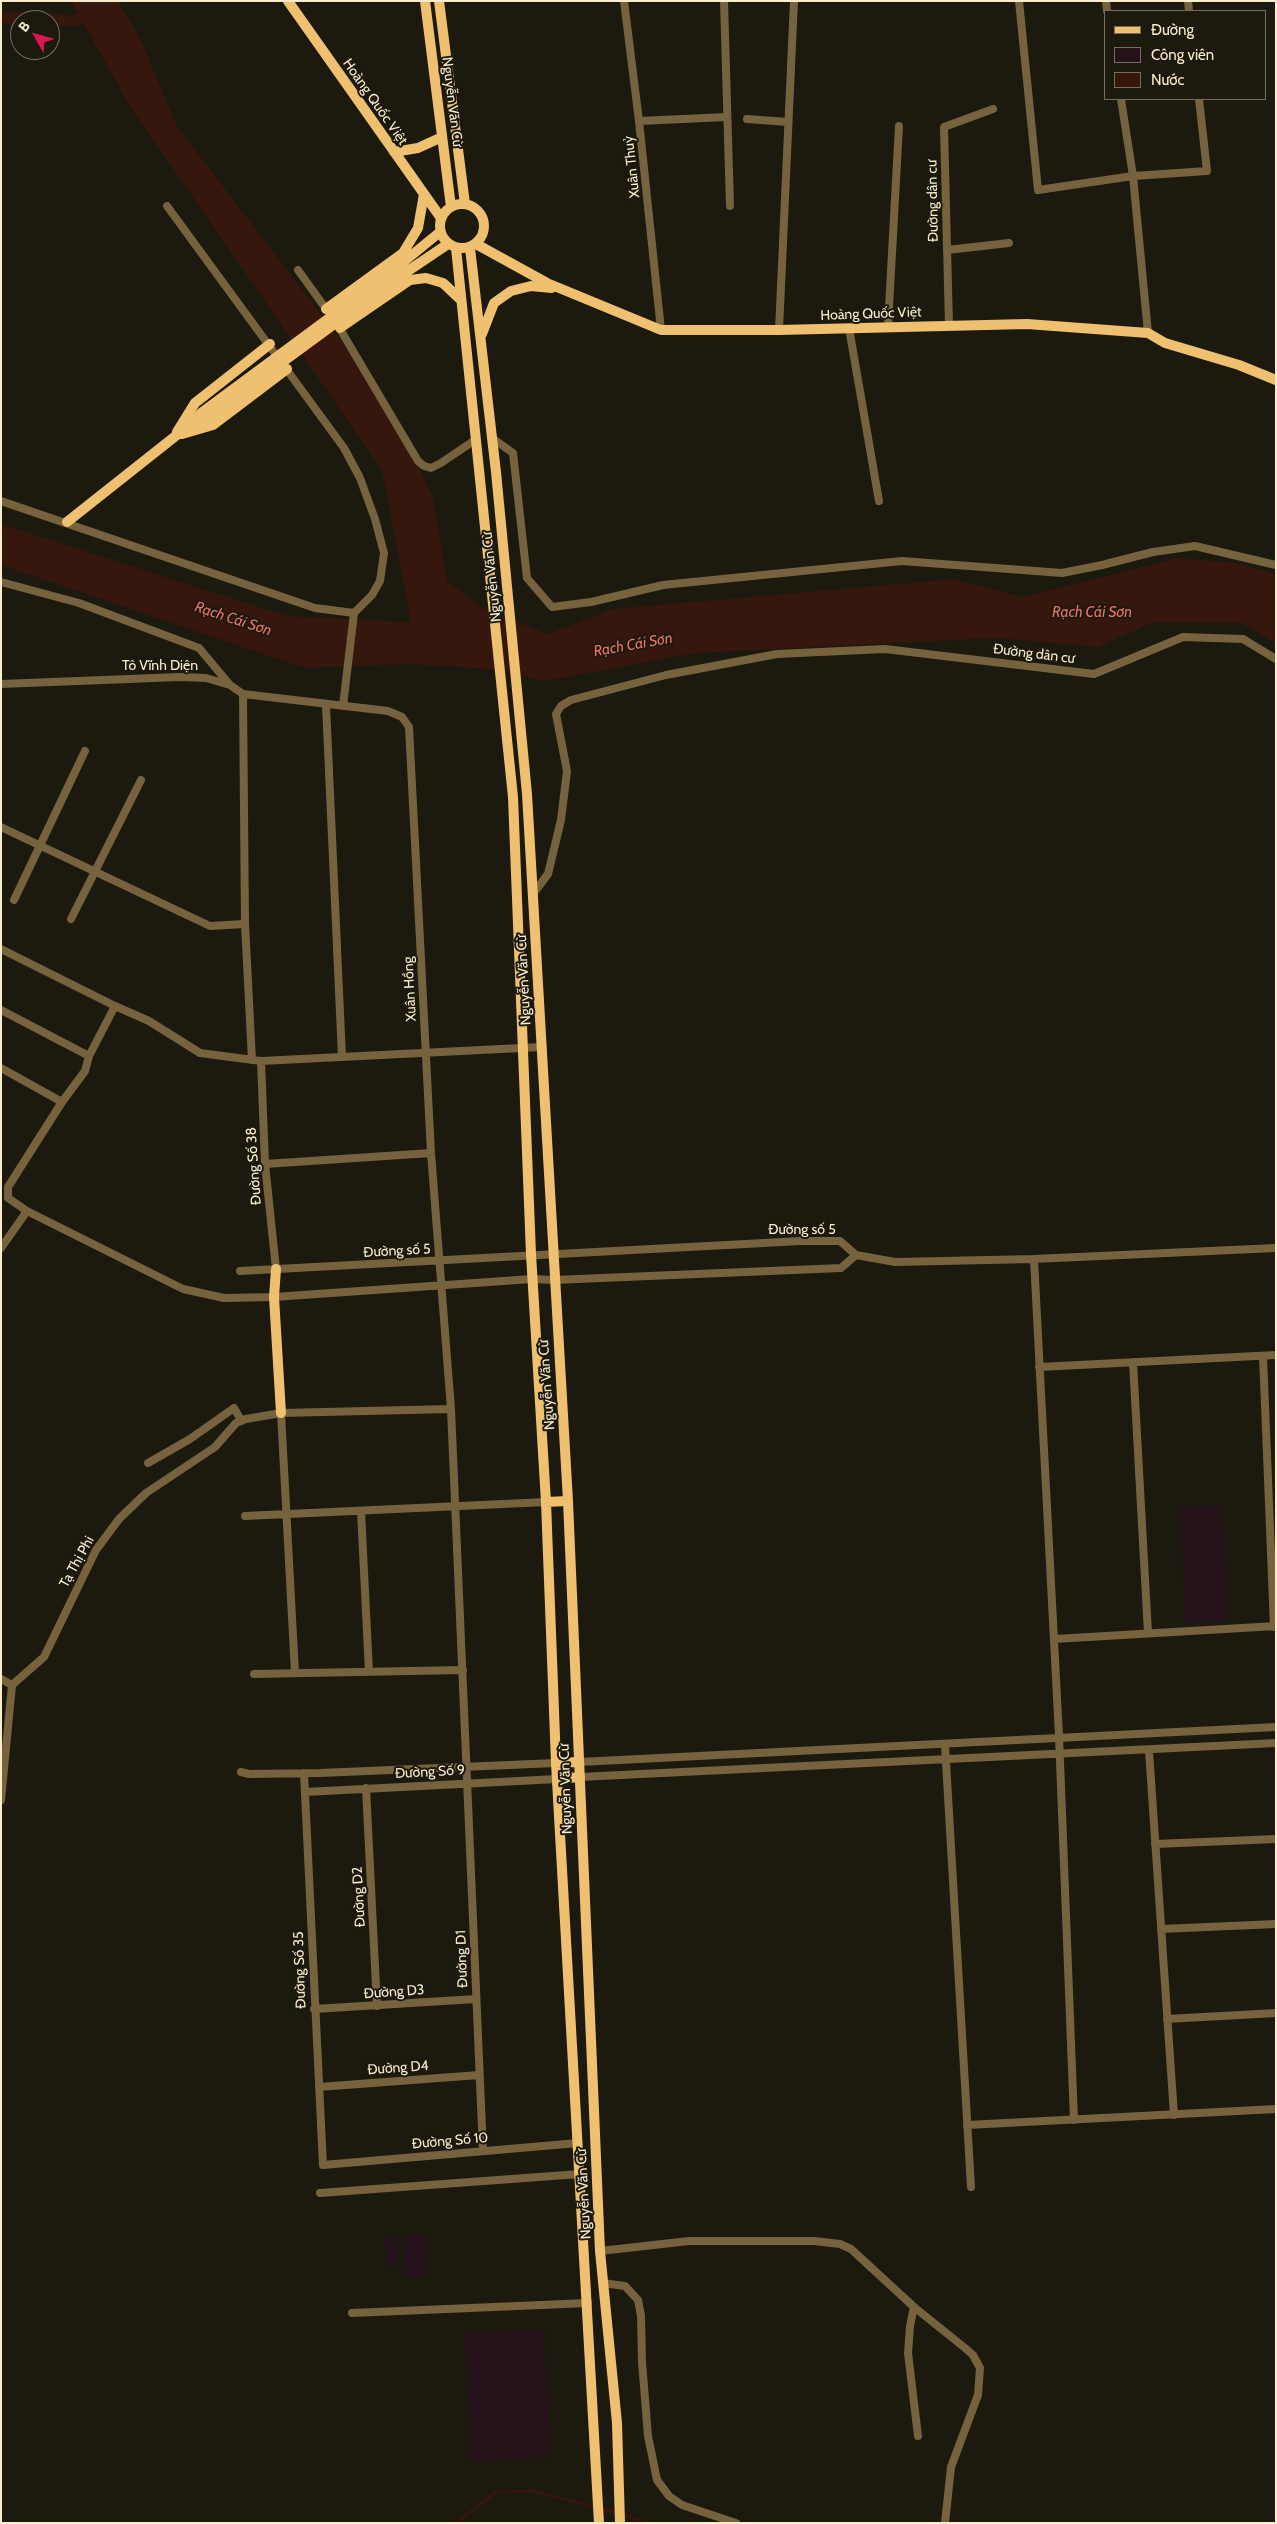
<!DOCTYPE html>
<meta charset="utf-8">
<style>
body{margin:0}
#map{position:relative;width:1277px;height:2524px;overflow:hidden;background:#1c190e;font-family:Cabin,sans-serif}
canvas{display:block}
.frame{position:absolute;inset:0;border:2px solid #faedce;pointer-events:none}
.legend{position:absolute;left:1104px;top:10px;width:162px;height:90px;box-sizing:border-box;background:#1c190e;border:1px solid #756e5b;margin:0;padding:6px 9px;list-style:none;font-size:15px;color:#faedce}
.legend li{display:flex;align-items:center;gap:10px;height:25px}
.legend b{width:25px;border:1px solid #756e5b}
.north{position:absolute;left:10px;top:10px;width:50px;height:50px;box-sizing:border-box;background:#1c190e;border:1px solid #756e5b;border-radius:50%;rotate:308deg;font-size:14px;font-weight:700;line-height:20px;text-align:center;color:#faedce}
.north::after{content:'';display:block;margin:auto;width:18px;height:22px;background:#dc1851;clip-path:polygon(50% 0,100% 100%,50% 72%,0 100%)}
</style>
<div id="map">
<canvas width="1277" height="2524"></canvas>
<div class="frame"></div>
<ul class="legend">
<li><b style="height:6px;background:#efc06f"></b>Đường</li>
<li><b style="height:14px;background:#25111a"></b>Công viên</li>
<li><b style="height:14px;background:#35170d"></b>Nước</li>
</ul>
<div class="north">B</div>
</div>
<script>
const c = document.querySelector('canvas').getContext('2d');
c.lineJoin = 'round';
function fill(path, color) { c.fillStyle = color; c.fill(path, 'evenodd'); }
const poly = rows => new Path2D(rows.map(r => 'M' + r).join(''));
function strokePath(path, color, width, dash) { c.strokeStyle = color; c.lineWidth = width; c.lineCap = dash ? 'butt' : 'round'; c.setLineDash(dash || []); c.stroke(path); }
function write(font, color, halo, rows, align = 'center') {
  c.font = font + ' Cabin,sans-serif'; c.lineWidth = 4; c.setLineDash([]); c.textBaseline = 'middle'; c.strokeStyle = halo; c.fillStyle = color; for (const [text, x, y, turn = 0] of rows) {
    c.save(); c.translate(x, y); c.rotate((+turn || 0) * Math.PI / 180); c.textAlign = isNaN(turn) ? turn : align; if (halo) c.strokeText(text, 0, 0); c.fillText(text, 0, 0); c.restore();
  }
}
fill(poly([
 [1221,1505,1227,1621,1186,1623,1180,1507],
 [424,2234,427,2276,405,2277,403,2235],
 [397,2238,398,2264,385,2265,384,2239],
 [544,2329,550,2456,471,2461,465,2333]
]), '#25111a');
fill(poly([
 [71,1,118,1,140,38,177,126,391,406,433,498,447,581,483,608,548,634,612,609,955,579,1021,597,1177,558,1236,563,1276,574,1276,643,1241,623,1154,622,1098,647,996,638,696,653,546,681,489,669,409,664,304,668,1,565,1,524,287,616,411,622,382,470,131,108]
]), '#35170d');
strokePath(poly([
 [601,2509,617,2513],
 [623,2515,648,2523],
 [456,2523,496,2492,533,2491,595,2507]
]), '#35170d', 3);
strokePath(poly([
 [1,17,73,21,79,19]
]), '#35170d', 11);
strokePath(poly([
 [624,1,639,121,661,330],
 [724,1,730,206],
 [1019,1,1038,190,1133,176,1207,171,1199,99],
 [1106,1,1107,11],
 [1188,1,1189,11],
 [1121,99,1133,176,1148,333],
 [747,119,788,122],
 [639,121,727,117],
 [947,250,1009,243],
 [298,270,329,313],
 [337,324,418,461,424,466,431,468,441,463,475,440],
 [888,326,899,126],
 [949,326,944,127,993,109],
 [849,328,879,501],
 [779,330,794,1],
 [492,438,513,453,527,578,552,607,591,602,663,585,902,561,1062,573,1102,565,1153,552,1195,546,1276,565],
 [1,501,315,608,354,613,372,595,380,581,384,553,375,519,360,478,344,448,167,206],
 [1,582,79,603,199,648,230,685],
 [1,684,180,677,206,678,230,685,243,694,388,711,402,717,409,727,431,1153,451,1409,483,2151],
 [326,705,342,1057],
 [343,706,354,613],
 [1,827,210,926,245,924,243,694],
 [533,894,548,874,561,820,567,771,556,714,561,706,571,700,666,675,777,654,885,649,1094,674,1183,637,1243,639,1276,659],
 [14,900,85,751],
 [71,919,141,780],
 [245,924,252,1060],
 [1,949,115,1006,89,1056,85,1071,62,1102,8,1187,8,1198,27,1211],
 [115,1006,149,1021,200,1053,261,1061,541,1047],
 [1,1010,89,1056],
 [261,1061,265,1164,276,1269],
 [1,1068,62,1102],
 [265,1164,431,1153],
 [1,1248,27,1211,183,1289,224,1298,274,1297,532,1279,554,1280,841,1268,856,1255],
 [856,1255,895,1262,1034,1259,1276,1248],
 [1034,1259,1059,1736,1074,2120],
 [240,1271,801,1241,840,1241,856,1255],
 [1263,1356,1274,1627],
 [1133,1362,1148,1633],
 [1039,1367,1276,1355],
 [281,1413,295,1673],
 [148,1463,190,1439,234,1408,241,1420],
 [361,1511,369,1672],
 [245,1516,546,1502],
 [1054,1639,1276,1626],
 [254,1674,463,1670],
 [1,1679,12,1685],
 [945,1745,971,2187],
 [1149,1751,1174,2115],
 [579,1762,1276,1727],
 [241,1772,249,1774,320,1773,556,1763],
 [304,1773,323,2165,578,2143],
 [580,1777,1276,1743],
 [366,1788,377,2006],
 [305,1792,557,1779],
 [1,1800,12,1685,44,1657,96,1550,119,1519,146,1493,215,1447,236,1423,246,1419,281,1413,451,1409],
 [1155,1844,1276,1839],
 [1161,1929,1276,1924],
 [314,2009,476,1999],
 [1167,2019,1276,2013],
 [319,2087,479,2075],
 [967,2125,1276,2109],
 [320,2193,580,2174],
 [600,2251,689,2241,814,2241,840,2244,851,2249,914,2307,965,2348,973,2355,980,2368,978,2395,951,2467,945,2523],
 [603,2283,625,2286,638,2300,641,2316,642,2362,648,2436,657,2480,669,2496,682,2505,736,2523],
 [914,2307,910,2326,908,2353,918,2436],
 [352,2313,588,2303]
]), '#76623d', 8);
strokePath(poly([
 [288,1,441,218],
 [425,1,451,207],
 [439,1,465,204],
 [394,152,418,148,442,137],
 '440 226a22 22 0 1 1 44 0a22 22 0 1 1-44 0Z',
 [476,244,547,283,661,330,779,330,1027,324,1148,333,1165,343,1239,365,1276,380],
 [456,248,513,797,531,1254,546,1502,556,1763,599,2523],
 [470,248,496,472,527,794,568,1501,600,2251,617,2423,620,2523],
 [390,273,440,232],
 [393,281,448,244],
 [326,309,403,253,418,228,424,194],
 [340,328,410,280,426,278,443,283,461,300],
 [482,334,494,303,511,291,531,286,552,288],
 [177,432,195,403,270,344],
 [182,434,213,425,287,369],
 [67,522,192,423],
 [276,1269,274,1297,281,1413],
 [546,1502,568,1501],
 [556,1763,579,1762],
 [557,1779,580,1777]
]), '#efc06f', 10);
strokePath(poly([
 [390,273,201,413,192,423,205,419,393,281]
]), '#efc06f', 10);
write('14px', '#faedce', '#1c190e', [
 ["Hoàng Quốc Việt",375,102,55],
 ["Nguyễn Văn Cừ",452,102,83],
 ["Xuân Thuỷ",632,167,-96],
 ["Đường dân cư",933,201,-91],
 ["Hoàng Quốc Việt",871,314,-2],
 ["Nguyễn Văn Cừ",492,577,-96],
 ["Đường dân cư",1034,654,7],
 ["Tô Vĩnh Diện",160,666],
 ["Nguyễn Văn Cừ",524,980,-93],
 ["Xuân Hồng",410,989,-93],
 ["Đường Số 38",254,1166,-94],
 ["Đường số 5",802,1230],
 ["Đường số 5",397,1251,-3],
 ["Nguyễn Văn Cừ",547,1385,-94],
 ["Tạ Thị Phi",77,1562,-61],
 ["Đường Số 9",430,1772,-3],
 ["Nguyễn Văn Cừ",566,1789,-92],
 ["Đường D2",359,1897,-93],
 ["Đường D1",462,1959,-92],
 ["Đường Số 35",300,1970,-92],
 ["Đường D3",394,1992,-4],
 ["Đường D4",398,2068,-4],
 ["Đường Số 10",450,2141,-5],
 ["Nguyễn Văn Cừ",584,2194,-93]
]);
write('italic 15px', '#ef7167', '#1c190e', [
 ["Rạch Cái Sơn",1092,613],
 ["Rạch Cái Sơn",233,619,18],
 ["Rạch Cái Sơn",633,645,-10]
]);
</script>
